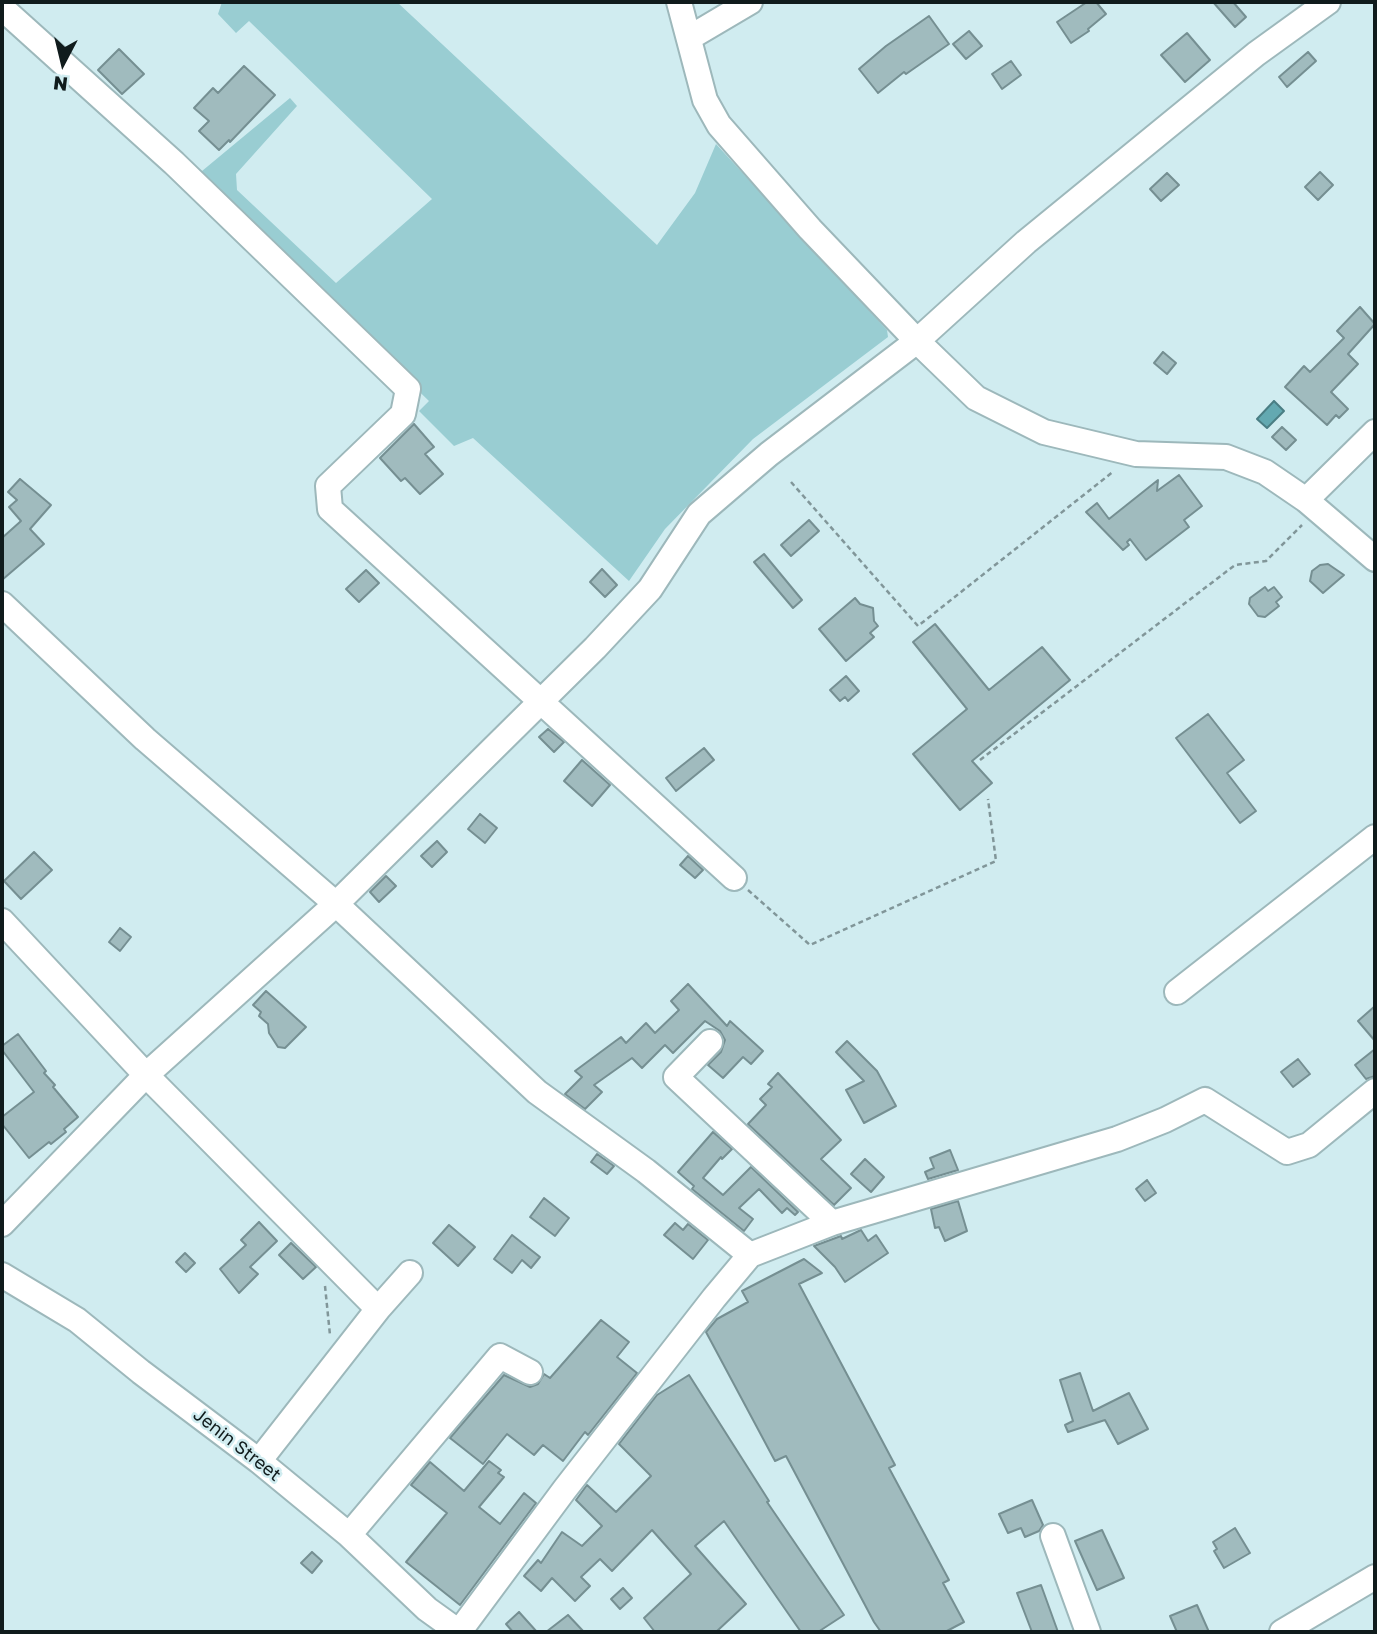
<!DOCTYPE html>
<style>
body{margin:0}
#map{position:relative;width:1377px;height:1634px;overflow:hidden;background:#d0ecf0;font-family:"Golos Text",sans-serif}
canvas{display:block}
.frame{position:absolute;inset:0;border:4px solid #101b1c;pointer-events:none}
.north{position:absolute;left:28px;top:28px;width:70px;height:70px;-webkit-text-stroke:5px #d0ecf0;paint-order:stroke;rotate:187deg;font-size:19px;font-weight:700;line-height:28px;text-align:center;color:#101b1c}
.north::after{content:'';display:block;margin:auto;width:24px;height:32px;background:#101b1c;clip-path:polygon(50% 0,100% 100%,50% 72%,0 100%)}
</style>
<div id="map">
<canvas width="1377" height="1634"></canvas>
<div class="frame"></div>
<div class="north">N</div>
</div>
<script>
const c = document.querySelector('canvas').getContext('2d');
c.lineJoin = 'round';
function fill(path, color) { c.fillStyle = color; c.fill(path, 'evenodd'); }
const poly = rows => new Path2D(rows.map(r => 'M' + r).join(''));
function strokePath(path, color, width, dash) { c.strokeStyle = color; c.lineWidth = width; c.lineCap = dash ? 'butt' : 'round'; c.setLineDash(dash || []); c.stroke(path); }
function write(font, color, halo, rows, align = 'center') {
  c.font = font + ' "Golos Text",sans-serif'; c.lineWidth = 5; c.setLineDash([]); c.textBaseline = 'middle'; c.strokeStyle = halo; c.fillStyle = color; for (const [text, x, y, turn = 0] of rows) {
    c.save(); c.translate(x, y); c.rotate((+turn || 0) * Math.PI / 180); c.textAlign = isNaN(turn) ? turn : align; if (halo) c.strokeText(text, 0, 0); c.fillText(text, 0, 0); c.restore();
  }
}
fill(poly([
 [222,2,397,2,657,245,695,193,716,144,887,330,888,337,753,439,665,529,629,581,473,438,454,446,419,411,429,401,196,176,290,98,297,106,236,174,237,190,336,283,432,199,249,21,236,33,218,14]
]), '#99cdd2');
const water = poly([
 [1274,401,1284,411,1267,428,1257,419,1274,401]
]);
fill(water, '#63a9b1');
strokePath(water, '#4a7e84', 2);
const building = poly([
 [1087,2,1096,2,1106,14,1088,29,1089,31,1071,43,1057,22,1087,2],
 [1213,2,1233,2,1246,17,1235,27,1213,2],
 [929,16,949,44,906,74,904,72,878,93,859,69,886,46,929,16],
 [969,31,982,46,966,59,953,44,969,31],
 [1187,33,1210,60,1185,82,1161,55,1187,33],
 [119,49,144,74,122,94,98,70,119,49],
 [1308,52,1316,61,1287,87,1279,77,1308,52],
 [1011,61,1021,75,1002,89,992,74,1011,61],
 [244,66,275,95,230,142,229,140,219,150,199,131,209,121,194,108,213,88,218,93,244,66],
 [1320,172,1333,185,1318,200,1305,187,1320,172],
 [1167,173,1179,185,1161,201,1150,189,1167,173],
 [1360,307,1375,324,1348,354,1358,364,1331,392,1348,409,1339,418,1336,415,1327,425,1285,387,1304,366,1310,372,1344,338,1337,331,1360,307],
 [1163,352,1176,363,1167,374,1154,363,1163,352],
 [414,424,434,447,425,454,443,474,420,494,405,478,401,481,380,458,414,424],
 [1282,427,1296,440,1286,450,1272,437,1282,427],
 [1179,475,1202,506,1184,520,1189,527,1146,560,1130,539,1127,542,1129,545,1123,550,1086,512,1097,503,1109,519,1158,480,1157,491,1179,475],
 [20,479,51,505,30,529,44,544,2,580,2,538,21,521,9,507,17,500,8,492,20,479],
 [809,520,819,531,791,556,781,545,809,520],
 [764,554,802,600,793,608,754,562,764,554],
 [1328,564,1344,575,1323,593,1310,581,1312,571,1320,565,1328,564],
 [602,569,617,585,605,597,590,582,602,569],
 [366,570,379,583,359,602,346,589,366,570],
 [1265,587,1268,591,1274,587,1282,597,1276,602,1279,606,1265,617,1258,616,1249,604,1250,598,1265,587],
 [855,598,860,604,873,608,874,621,878,626,870,633,874,637,846,661,819,629,855,598],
 [935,624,989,690,1042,647,1070,680,972,761,992,783,960,810,913,754,967,709,913,642,935,624],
 [846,676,859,691,848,701,845,697,840,701,830,690,846,676],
 [1208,714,1244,760,1227,773,1256,811,1240,823,1176,738,1208,714],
 [548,729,564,742,554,752,539,737,548,729],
 [704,748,714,760,676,791,666,778,704,748],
 [582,760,610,785,592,806,564,781,582,760],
 [480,814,497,828,485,843,468,829,480,814],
 [437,841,447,852,432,867,421,856,437,841],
 [34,852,52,870,21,899,4,881,34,852],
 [688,856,703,870,695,878,680,865,688,856],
 [386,876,396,886,379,902,370,892,386,876],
 [120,928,131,937,120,951,109,942,120,928],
 [688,984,727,1026,730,1021,763,1051,751,1064,743,1057,723,1078,708,1065,721,1052,725,1040,720,1031,705,1021,673,1053,665,1045,642,1068,632,1058,594,1085,602,1092,585,1109,565,1094,582,1077,575,1071,621,1037,626,1043,646,1023,655,1033,679,1010,671,1001,688,984],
 [266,991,306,1027,285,1048,278,1047,269,1033,268,1024,259,1016,261,1012,253,1005,266,991],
 [1375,1006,1375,1041,1358,1021,1375,1006],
 [18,1034,46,1071,44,1073,55,1085,53,1087,78,1117,64,1129,66,1132,51,1144,49,1142,29,1158,2,1124,2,1117,34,1092,2,1050,2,1046,18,1034],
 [847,1041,877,1071,896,1106,864,1123,846,1090,864,1081,836,1052,847,1041],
 [1375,1049,1375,1076,1366,1079,1355,1065,1375,1049],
 [1298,1059,1310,1074,1293,1087,1281,1072,1298,1059],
 [778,1073,841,1140,821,1159,851,1188,834,1205,748,1124,766,1105,760,1099,772,1087,768,1084,778,1073],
 [713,1132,732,1149,722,1159,721,1157,703,1178,723,1195,751,1167,798,1212,795,1215,787,1208,782,1213,759,1189,739,1208,753,1219,744,1231,692,1189,694,1186,678,1172,713,1132],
 [950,1150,958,1170,928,1179,925,1172,934,1168,930,1158,950,1150],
 [597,1154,614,1166,607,1174,591,1162,597,1154],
 [865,1159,884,1177,871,1192,851,1174,865,1159],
 [1147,1180,1156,1193,1145,1201,1136,1189,1147,1180],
 [544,1198,569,1218,555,1236,530,1217,544,1198],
 [958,1201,967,1231,945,1241,939,1227,935,1228,931,1209,958,1201],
 [259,1222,277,1241,250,1267,258,1274,239,1293,220,1269,246,1245,241,1240,259,1222],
 [675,1223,683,1230,688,1224,708,1240,693,1259,664,1235,675,1223],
 [449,1225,475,1247,458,1266,433,1243,449,1225],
 [861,1230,868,1241,876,1235,888,1253,845,1282,835,1267,814,1246,841,1236,842,1239,861,1230],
 [512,1235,540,1257,531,1268,522,1260,512,1273,494,1259,512,1235],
 [291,1243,316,1267,303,1279,279,1255,291,1243],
 [185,1253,195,1263,186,1272,176,1262,185,1253],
 [804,1259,822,1273,799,1284,895,1465,889,1468,949,1580,943,1583,964,1622,945,1632,881,1632,874,1622,786,1456,775,1461,706,1332,717,1319,748,1302,742,1291,804,1259],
 [601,1320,629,1342,617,1357,637,1373,588,1435,585,1432,563,1461,543,1445,534,1455,507,1434,483,1464,450,1438,504,1375,530,1387,538,1384,544,1374,550,1378,601,1320],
 [1080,1373,1093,1411,1129,1393,1148,1429,1118,1444,1105,1420,1068,1432,1065,1425,1073,1421,1060,1380,1080,1373],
 [689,1375,769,1501,767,1502,844,1615,818,1632,801,1632,724,1521,695,1546,746,1604,716,1632,655,1632,644,1618,691,1574,652,1530,612,1571,600,1559,581,1577,590,1586,575,1601,552,1578,541,1591,524,1576,538,1560,541,1563,562,1532,582,1546,602,1526,576,1500,587,1485,616,1512,651,1476,619,1444,657,1395,689,1375],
 [489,1461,501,1470,498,1473,504,1477,479,1507,500,1524,524,1493,536,1503,460,1605,406,1562,447,1513,411,1485,430,1462,464,1491,489,1461],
 [1032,1500,1043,1525,1039,1531,1025,1537,1021,1528,1008,1533,999,1514,1032,1500],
 [1235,1528,1250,1553,1224,1568,1214,1551,1217,1549,1213,1542,1235,1528],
 [1102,1530,1124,1578,1097,1590,1075,1541,1102,1530],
 [312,1552,322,1561,312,1573,301,1563,312,1552],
 [1041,1585,1058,1632,1032,1632,1017,1593,1041,1585],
 [623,1588,632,1598,620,1609,611,1599,623,1588],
 [1197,1605,1209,1632,1177,1632,1170,1616,1197,1605],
 [519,1612,537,1632,513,1632,506,1624,519,1612],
 [568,1615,584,1632,546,1632,568,1615]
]);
fill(building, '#a0bbbe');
strokePath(building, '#758f92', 2);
const minor = poly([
 [679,2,705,100,719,125,810,229,917,341,976,398,1044,432,1136,454,1226,457,1265,472,1306,500,1375,559],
 [2,8,174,163,408,389,403,414,328,486,330,509,734,878],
 [689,38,750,2],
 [1306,500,1375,432],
 [2,604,145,739,336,904,537,1092,646,1171,750,1255],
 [2,921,146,1075,378,1309],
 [1177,992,1375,837],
 [710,1042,676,1077,832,1223],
 [2,1224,146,1075,336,904,595,648,650,589,699,514,769,454,917,341,1026,242,1256,54,1328,2],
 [2,1275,77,1320,141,1372,259,1461,349,1535,427,1609,459,1632],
 [259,1461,378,1309,410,1273],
 [349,1535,500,1356,530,1372],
 [1053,1536,1088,1632],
 [459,1632,565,1489,714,1298,750,1255,832,1223,1117,1139,1165,1120,1205,1100,1287,1152,1309,1145,1375,1091],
 [1282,1632,1375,1577]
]);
strokePath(minor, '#9db8bb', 28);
strokePath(poly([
 [791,482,918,626,1114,471],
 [980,760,1235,565,1266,561,1302,525],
 [748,890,810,945,996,861,988,799],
 [325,1286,330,1335]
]), '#819699', 2.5, [5, 3.5]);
strokePath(minor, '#fff', 24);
write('18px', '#101b1c', '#d0ecf0', [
 ["Jenin Street",237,1445,38]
]);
</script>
